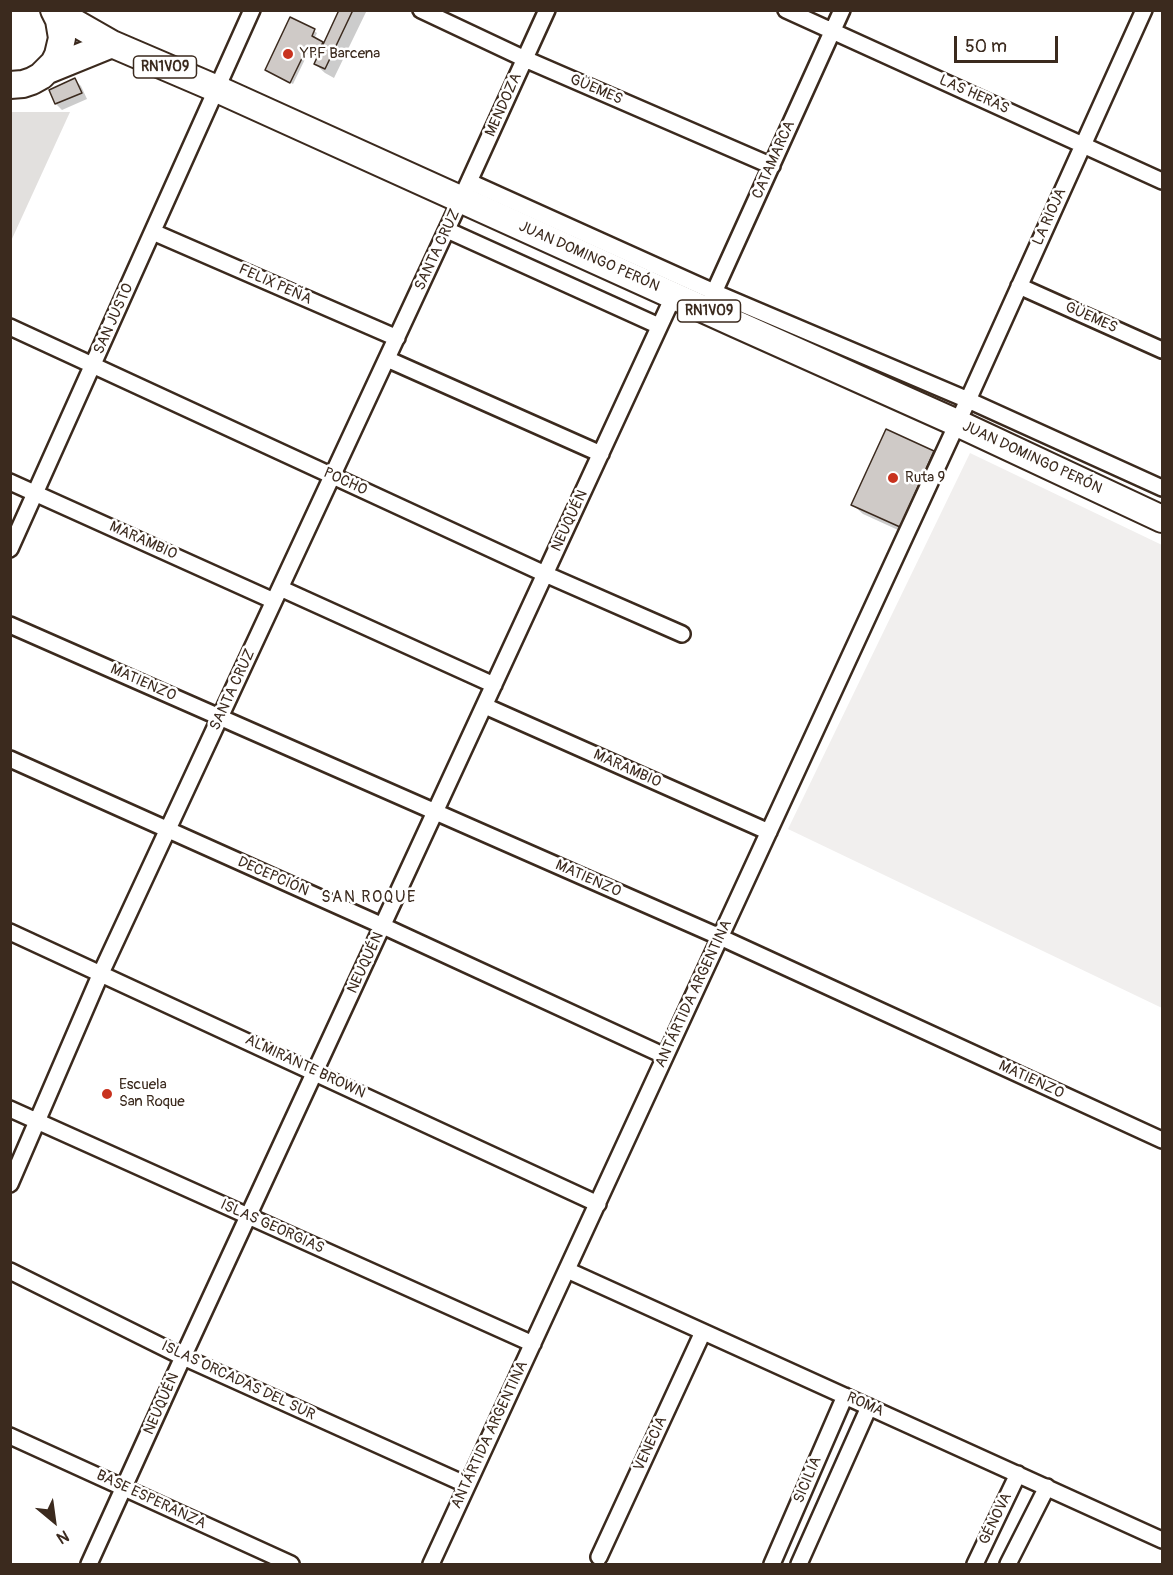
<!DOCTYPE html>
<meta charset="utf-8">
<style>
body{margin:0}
#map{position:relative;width:1173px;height:1575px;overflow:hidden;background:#fff;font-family:Pangolin,sans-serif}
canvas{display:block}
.frame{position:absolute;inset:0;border:12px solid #3b2a1e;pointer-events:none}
.north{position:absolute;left:24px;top:1491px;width:60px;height:60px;-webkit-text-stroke:4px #fff;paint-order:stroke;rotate:151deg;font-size:16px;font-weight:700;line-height:24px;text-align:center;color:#3b2a1e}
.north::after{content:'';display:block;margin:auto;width:21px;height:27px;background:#3b2a1e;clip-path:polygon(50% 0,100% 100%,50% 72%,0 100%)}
.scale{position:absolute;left:954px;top:36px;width:104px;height:27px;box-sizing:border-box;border:3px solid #3b2a1e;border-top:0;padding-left:8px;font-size:18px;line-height:21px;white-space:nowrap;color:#3b2a1e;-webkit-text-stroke:4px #fff;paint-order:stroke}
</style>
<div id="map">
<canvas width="1173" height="1575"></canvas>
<div class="frame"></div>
<div class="north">N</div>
<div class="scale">50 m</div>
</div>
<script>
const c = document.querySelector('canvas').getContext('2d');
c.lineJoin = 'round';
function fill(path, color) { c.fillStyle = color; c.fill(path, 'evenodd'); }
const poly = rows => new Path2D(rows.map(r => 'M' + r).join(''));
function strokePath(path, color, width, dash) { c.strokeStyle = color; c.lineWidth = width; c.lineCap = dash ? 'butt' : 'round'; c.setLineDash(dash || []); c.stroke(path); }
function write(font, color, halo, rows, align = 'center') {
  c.font = font + ' Pangolin,sans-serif'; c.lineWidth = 5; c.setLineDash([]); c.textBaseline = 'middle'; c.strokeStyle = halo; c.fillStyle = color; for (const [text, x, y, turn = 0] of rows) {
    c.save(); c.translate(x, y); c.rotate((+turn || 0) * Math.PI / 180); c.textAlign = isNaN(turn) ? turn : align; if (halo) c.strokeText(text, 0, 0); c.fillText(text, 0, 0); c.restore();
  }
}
fill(poly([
 [970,453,1162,545,1162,1008,788,829]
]), '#f1efee');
fill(poly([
 [11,112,70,112,11,241,10,112]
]), '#e2e0de');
fill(poly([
 [341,10,367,10,334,78,325,73,315,64,319,56,309,51,293,84,266,70,291,19,314,31,317,33,314,39,324,45],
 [75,80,81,86,87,99,62,110,56,104,51,90],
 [933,452,943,462,909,535,863,514,853,505]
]), '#0003');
const building = poly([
 [339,10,353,10,325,69,314,64,339,10],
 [290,17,315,29,312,36,323,42,317,55,306,50,290,83,265,70,290,17],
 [75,78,82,93,55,104,49,90,75,78],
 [886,429,934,451,900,527,851,505,886,429]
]);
fill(building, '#cfcac7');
strokePath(building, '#3b2a1e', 1.5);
const street = poly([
 [421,10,525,59,772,166],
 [786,10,1162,181],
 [470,182,714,292,968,400,1162,488],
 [447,230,659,326],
 [153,232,397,338],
 [1019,286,1162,350],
 [711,299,842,10],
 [10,327,545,574,682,634],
 [387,359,601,454],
 [10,482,274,601],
 [10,549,252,10],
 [280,588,494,685],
 [10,625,720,937,1162,1140],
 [485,706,769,832],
 [10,759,383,926,665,1056],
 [10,932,598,1204],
 [10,1109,533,1344],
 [10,1184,101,973,461,199,547,10],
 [567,1270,1162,1540],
 [10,1271,183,1357,467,1485],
 [10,1436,291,1564],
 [599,1557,703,1332],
 [89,1564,183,1357,674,295],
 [431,1564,968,400,1144,10],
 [772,1564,845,1396],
 [799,1564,869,1407],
 [975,1564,1018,1474],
 [1008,1564,1047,1487]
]);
const primary = poly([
 [56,12,112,44,217,89,736,324,957,423,1162,519],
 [48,70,112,44],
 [10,85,23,84,32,81,41,76,54,63,58,55,62,38,59,20,54,10]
]);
strokePath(street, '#3b2a1e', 20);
strokePath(primary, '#3b2a1e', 30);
strokePath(street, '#fff', 15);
strokePath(primary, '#fff', 26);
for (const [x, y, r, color] of [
 [288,54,6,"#c8321e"],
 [893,478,6,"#c8321e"],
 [107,1094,6,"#c8321e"]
]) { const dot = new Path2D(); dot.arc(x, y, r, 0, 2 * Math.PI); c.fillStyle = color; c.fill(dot); strokePath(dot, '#fff', 2); }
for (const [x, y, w] of [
 [165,67,63],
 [709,311,63]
]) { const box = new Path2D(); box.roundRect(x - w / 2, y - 11, w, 22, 4.5); c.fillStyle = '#fff'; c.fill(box); strokePath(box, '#3b2a1e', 1.5); }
write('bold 14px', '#3b2a1e', null, [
 ["RN1V09",165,67],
 ["RN1V09",709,311]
]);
write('15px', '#3b2a1e', '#fff', [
 ["YPF Barcena",300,54],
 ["Ruta 9",905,478],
 ["Escuela",119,1085],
 ["San Roque",119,1102]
], 'left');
write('15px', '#3b2a1e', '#fff', [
 ["GÜEMES",596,90,23],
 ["LAS HERAS",974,95,24],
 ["MENDOZA",504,105,-66],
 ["CATAMARCA",774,160,-66],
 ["LA RIOJA",1050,217,-66],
 ["SANTA CRUZ",438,250,-65],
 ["JUAN DOMINGO PERÓN",589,257,24],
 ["FELIX PEÑA",275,285,24],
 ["GÜEMES",1091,318,24],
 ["SAN JUSTO",114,319,-66],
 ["JUAN DOMINGO PERÓN",1032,458,25],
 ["POCHO",345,482,25],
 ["NEUQUÉN",570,521,-65],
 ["MARAMBIO",143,541,24],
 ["MATIENZO",143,683,24],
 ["SANTA CRUZ",233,690,-65],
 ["MARAMBIO",627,769,24],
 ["DECEPCIÓN",273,877,24],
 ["MATIENZO",588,879,24],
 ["NEUQUÉN",366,963,-65],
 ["ANTÁRTIDA ARGENTINA",694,994,-65],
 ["ALMIRANTE BROWN",305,1067,25],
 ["MATIENZO",1031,1080,25],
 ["ISLAS GEORGIAS",272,1227,24],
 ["ISLAS ORCADAS DEL SUR",238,1381,25],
 ["NEUQUÉN",162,1404,-66],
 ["ROMA",865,1405,24],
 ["ANTÁRTIDA ARGENTINA",490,1435,-65],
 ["VENECIA",651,1444,-65],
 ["SICILIA",808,1480,-67],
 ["BASE ESPERANZA",151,1500,25],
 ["GÉNOVA",996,1519,-64]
]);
c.letterSpacing = '1.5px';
write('16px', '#3b2a1e', '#fff', [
 ["SAN ROQUE",369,898]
]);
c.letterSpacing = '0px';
</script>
